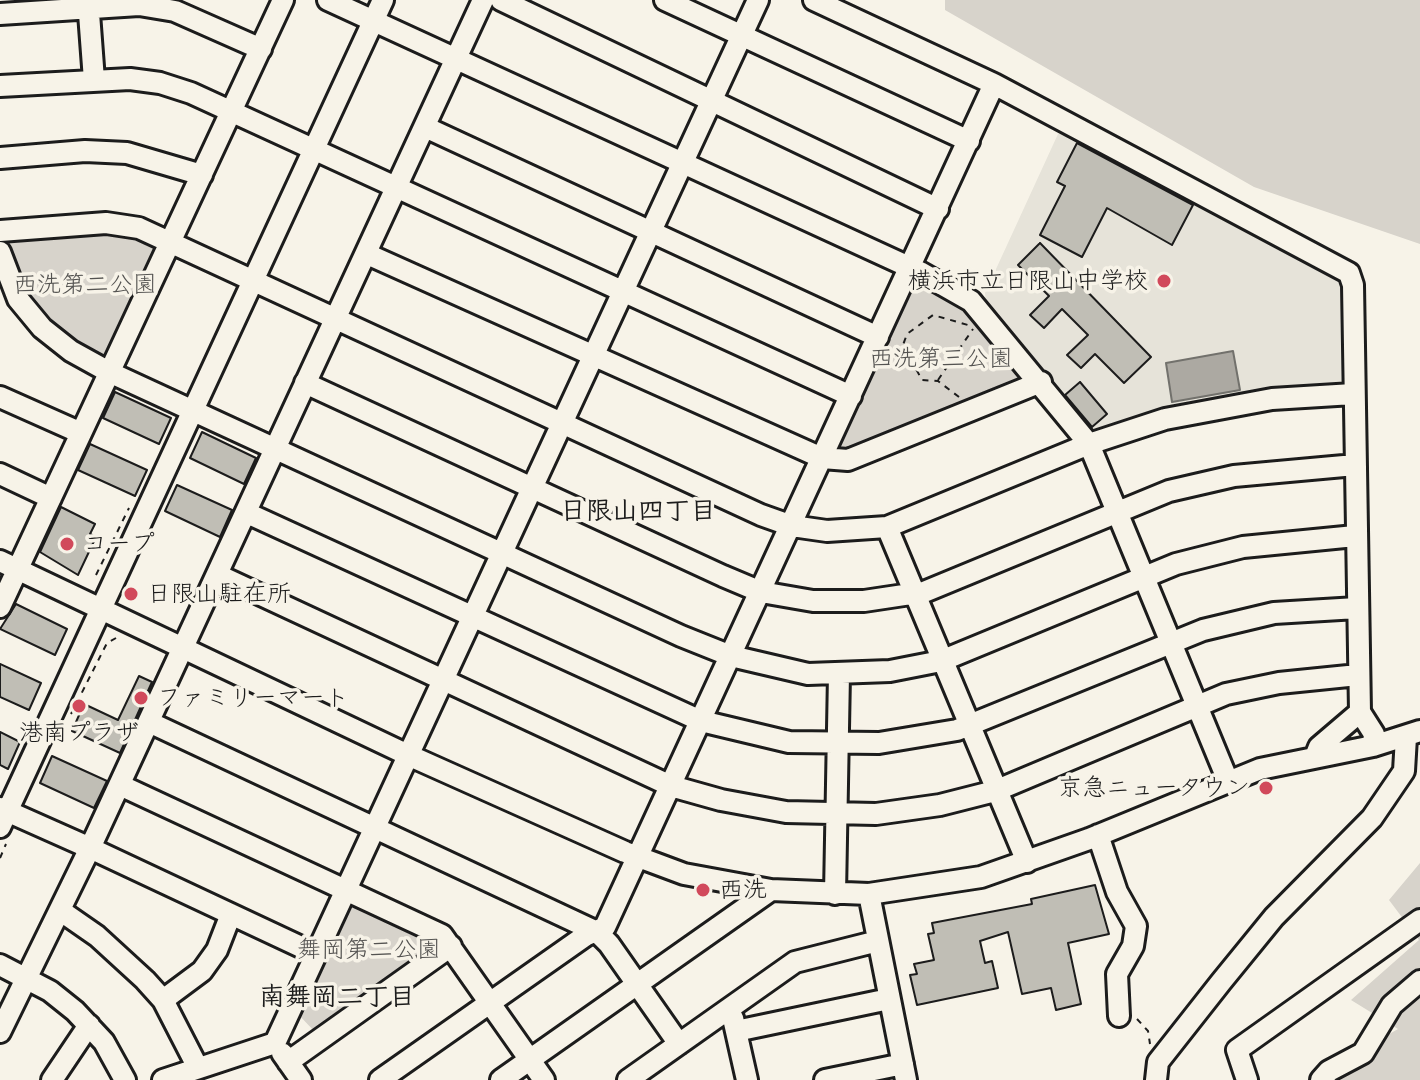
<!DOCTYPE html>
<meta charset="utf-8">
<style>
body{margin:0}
canvas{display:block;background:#f7f3e8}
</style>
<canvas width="1420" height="1080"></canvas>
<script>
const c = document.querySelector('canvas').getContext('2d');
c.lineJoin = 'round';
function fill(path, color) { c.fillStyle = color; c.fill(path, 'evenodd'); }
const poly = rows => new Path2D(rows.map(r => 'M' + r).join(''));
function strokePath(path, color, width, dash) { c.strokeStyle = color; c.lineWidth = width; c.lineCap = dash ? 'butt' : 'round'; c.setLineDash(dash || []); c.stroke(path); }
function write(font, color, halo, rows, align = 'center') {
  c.font = font + ' Delius,"Klee One",sans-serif'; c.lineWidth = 7; c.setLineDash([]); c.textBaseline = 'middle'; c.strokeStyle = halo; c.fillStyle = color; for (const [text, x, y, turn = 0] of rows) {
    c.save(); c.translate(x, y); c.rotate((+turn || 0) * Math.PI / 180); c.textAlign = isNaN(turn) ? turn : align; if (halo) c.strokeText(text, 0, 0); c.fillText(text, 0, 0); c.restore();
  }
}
fill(poly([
 [1065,132,1334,277,1341,284,1345,380,1337,387,1208,401,1091,433,986,303,985,293,1058,134]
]), '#e6e3d9');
fill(poly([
 [945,0,1420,0,1420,244,1254,187,945,10],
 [78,231,121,233,157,244,160,252,104,360,73,344,46,323,28,299,7,241,11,236],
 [917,282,970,308,1028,379,846,453,836,449],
 [1420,863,1420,1080,1309,1080,1398,1029,1351,1000,1419,940,1389,900],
 [347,902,436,939,437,948,316,1033,296,1012]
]), '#d7d3cb');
const water = poly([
 [1233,351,1240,390,1172,402,1166,363,1233,351]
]);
fill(water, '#aca9a2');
strokePath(water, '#72716c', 2);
const building = poly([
 [1077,143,1193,205,1172,245,1107,208,1082,257,1040,235,1065,186,1057,182,1077,143],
 [1040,243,1151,357,1124,383,1095,354,1081,368,1067,355,1088,335,1062,309,1044,328,1030,315,1049,296,1018,265,1040,243],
 [1080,382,1107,414,1092,427,1065,395,1080,382],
 [115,392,171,418,159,444,103,418,115,392],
 [202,432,256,458,244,484,190,458,202,432],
 [90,444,147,470,135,496,78,470,90,444],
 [177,485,232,510,220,537,165,511,177,485],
 [61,507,95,524,90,534,96,537,78,575,40,552,61,507],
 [16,604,67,629,55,655,0,629,16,604],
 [0,664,41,683,29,710,0,697,0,664],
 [139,676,152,682,120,753,72,731,84,704,118,720,139,676],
 [0,732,20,742,8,769,0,765,0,732],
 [52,756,107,781,94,808,40,783,52,756],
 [1095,885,1109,934,1068,943,1081,1004,1056,1010,1051,988,1022,994,1008,932,980,941,985,963,992,961,998,988,917,1005,910,975,917,974,914,964,934,960,928,934,934,933,932,923,1032,904,1031,899,1095,885]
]);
fill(building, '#c0beb5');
strokePath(building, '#1c1c1c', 2);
const minor = poly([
 [88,0,94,80],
 [328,0,920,272,971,301,1089,444,1228,781],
 [501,0,938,209],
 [665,0,969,141],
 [814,0,994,84,1349,273,1353,285,1360,712,1374,734,1373,746],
 [0,14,139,5,175,11,261,49],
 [0,86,130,79,160,83,191,93,851,396],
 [425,127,878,337],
 [0,158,85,151,127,153,202,175],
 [0,231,106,223,139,228,761,515,792,526,827,531,887,527,1089,444,1165,419,1272,399,1353,394],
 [0,252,18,299,42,328,71,351,109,372,681,636,731,656,808,674,890,671,941,661,1176,564,1243,547,1355,536],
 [367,254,822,458,848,460,1041,382],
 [305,383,723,576,761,592,813,601,864,601,924,592,1169,491,1234,476,1355,465],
 [0,397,81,433],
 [0,474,51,498],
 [247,513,701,721,789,742,879,743,957,730,1203,630,1274,613,1357,608],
 [887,527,1027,862],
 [0,561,408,755,625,852,684,874,771,890,869,894,981,877,1089,839,1260,769,1373,746,1420,731],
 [218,575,671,786,721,800,786,812,876,814,940,805,995,791,1226,694,1279,683,1358,675],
 [0,607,283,0],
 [151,723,597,932,609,944,679,1044],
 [1315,757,1319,747,1360,712],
 [122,786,442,935,544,1080],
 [0,808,90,848,483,0],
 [0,827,383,0],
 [1098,835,1117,892,1136,926,1133,946,1117,974,1119,1016],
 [835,894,839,674],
 [869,894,906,1080],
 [61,911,97,936,145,980,163,1000,198,1068],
 [0,965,50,991,75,1011,104,1042,125,1080],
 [163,1000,202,971,217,950,231,914],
 [733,1018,747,1080],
 [736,1031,889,999],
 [0,1032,90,848,316,954],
 [282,1053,301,1080],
 [288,1062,451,946],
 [52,1080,89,1025],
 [163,1080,275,1043,758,0],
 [380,1080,585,936,605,927,994,84],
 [501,1080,771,890],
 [628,1080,795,962,878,941],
 [825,1080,903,1064],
 [1156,1080,1158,1062,1221,982,1274,917,1372,818,1404,771,1406,737],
 [1247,1080,1237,1050,1420,920],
 [1321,1080,1329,1071,1363,1053,1392,1005,1420,981]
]);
strokePath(minor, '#1c1c1c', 26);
strokePath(poly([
 [938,380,973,329],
 [959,397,938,381,922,380,903,345,907,334,933,315,968,325],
 [96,575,129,508],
 [71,714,107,643,116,638],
 [0,858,6,844],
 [1137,1019,1148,1031,1150,1044]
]), '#1c1c1c', 2, [6, 6]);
strokePath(minor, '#f7f3e8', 20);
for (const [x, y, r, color] of [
 [1164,281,8,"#d1495b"],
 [67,544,8,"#d1495b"],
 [131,594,8,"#d1495b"],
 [141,698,8,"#d1495b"],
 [79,706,8,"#d1495b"],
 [1266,788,8,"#d1495b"],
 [703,890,8,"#d1495b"]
]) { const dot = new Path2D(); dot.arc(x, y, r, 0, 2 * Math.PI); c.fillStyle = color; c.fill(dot); strokePath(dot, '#f7f3e8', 3); }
write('24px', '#1c1c1c', '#f7f3e8', [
 ["横浜市立日限山中学校",1148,281,"right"],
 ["コープ",83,544],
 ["日限山駐在所",147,594],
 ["ファミリーマート",157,698],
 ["港南プラザ",79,733,"center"],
 ["京急ニュータウン",1250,788,"right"],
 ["西洗",719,890]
], 'left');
write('24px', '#545351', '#f7f3e8', [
 ["西洗第二公園",85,285],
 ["西洗第三公園",941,359],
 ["舞岡第二公園",369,950]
]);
write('bold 26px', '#1c1c1c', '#f7f3e8', [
 ["日限山四丁目",638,512],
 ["南舞岡二丁目",337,998]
]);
</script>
